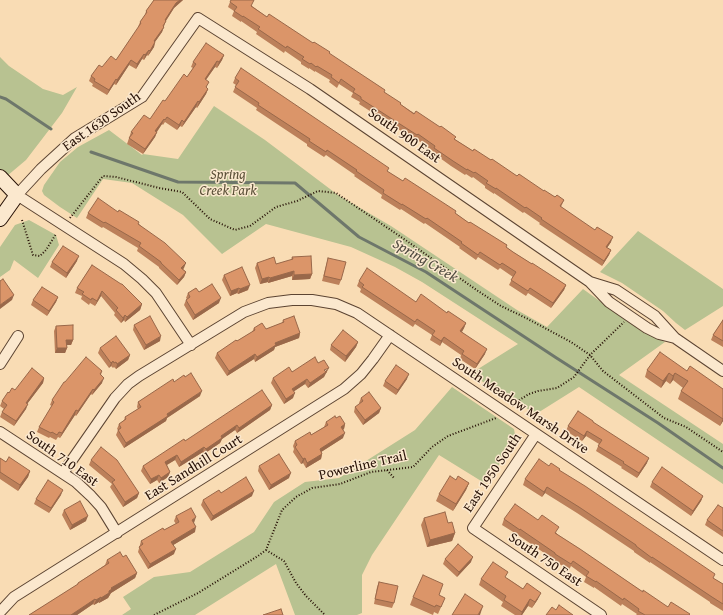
<!DOCTYPE html>
<style>
body{margin:0}
canvas{display:block;background:#f9dcb4}
</style>
<canvas width="723" height="615"></canvas>
<script>
const c = document.querySelector('canvas').getContext('2d');
c.lineJoin = 'round';
function fill(path, color) { c.fillStyle = color; c.fill(path, 'evenodd'); }
const poly = rows => new Path2D(rows.map(r => 'M' + r).join(''));
function strokePath(path, color, width, dash) { c.strokeStyle = color; c.lineWidth = width; c.lineCap = dash ? 'butt' : 'round'; c.setLineDash(dash || []); c.stroke(path); }
function write(font, color, halo, rows, align = 'center') {
  c.font = font + ' "Gentium Book Plus",serif'; c.lineWidth = 3; c.setLineDash([]); c.textBaseline = 'middle'; c.strokeStyle = halo; c.fillStyle = color; for (const [text, x, y, turn = 0] of rows) {
    c.save(); c.translate(x, y); c.rotate((+turn || 0) * Math.PI / 180); c.textAlign = isNaN(turn) ? turn : align; if (halo) c.strokeText(text, 0, 0); c.fillText(text, 0, 0); c.restore();
  }
}
fill(poly([
 [0,57,9,66,43,89,63,95,77,87,62,113,26,160,7,176,0,169],
 [214,106,265,140,338,195,391,226,517,310,547,327,583,289,640,330,665,342,619,375,723,444,723,484,579,387,536,414,470,374,518,344,422,282,395,267,351,247,266,224,222,254,183,215,132,183,103,179,77,218,60,207,44,195,42,191,44,185,60,162,78,147,109,130,142,155,143,154,178,159],
 [29,220,56,235,59,245,38,278,14,260,10,270,0,277,0,247,15,225],
 [638,231,723,289,723,306,685,330,676,323,663,311,622,283,600,272],
 [452,387,514,429,516,440,486,484,439,455,372,555,362,575,362,613,357,615,295,615,276,564,195,615,122,615,131,609,123,597,154,577,190,572,254,532,274,502,305,482,339,478,415,430]
]), '#b8c291');
strokePath(poly([
 [0,97,6,99,51,129],
 [91,152,178,182,295,183,359,237,426,272,555,357,658,423,723,468]
]), '#6e776b', 3);
const street = poly([
 [675,338,659,334,647,328,609,302,590,282,616,290,655,316,675,338,723,371],
 [191,345,156,293,142,279,124,264,17,195,41,169,75,138,142,97,198,18,310,89,590,282],
 [0,364,18,336],
 [0,432,76,482,91,496,101,507,117,533],
 [536,434,473,528,601,615],
 [63,473,115,398,128,384,139,376,244,312,268,303,292,300,312,300,336,304,357,313,723,560],
 [0,612,14,597,344,389,361,374,373,359,390,335]
]);
const secondary = poly([
 [0,177,17,195,0,219]
]);
strokePath(street, '#5c4432', 12);
strokePath(secondary, '#271106', 16);
strokePath(poly([
 [70,218,103,176,116,177,159,188,182,192,210,219,235,230,250,226,276,207,297,201,318,191,336,193,404,239,478,291,501,306,526,318,571,342,590,355,603,371,664,418,686,427,723,452],
 [22,220,33,255,40,256,46,250,56,234],
 [512,406,521,399,529,394,538,391,557,388,574,377,590,355,624,322],
 [387,470,394,478],
 [266,550,284,561,296,583,306,596,325,615],
 [154,615,198,593,258,556,266,550,282,510,296,497,312,488,340,484,371,472,413,467,432,447,448,436,496,418]
]), '#271106', 2, [1, 2]);
strokePath(street, '#fbe8ce', 10);
strokePath(secondary, '#fbe8ce', 14);
fill(poly([
 [154,0,183,0,174,8,166,21,162,32,155,42,154,47,148,56,147,55,144,60,142,59,136,69,129,65,116,85,114,84,107,95,92,86,93,84,89,81,91,76,102,67,116,60,138,28,138,27,140,22,145,15,146,11],
 [230,2,252,5,252,6,267,17,329,54,384,92,400,104,473,151,491,160,517,176,544,191,555,197,564,200,561,207,611,242,607,248,611,250,609,255,602,266,539,224,540,223,524,212,523,213,494,193,494,194,485,188,485,186,473,177,472,178,466,174,465,175,451,166,433,153,433,151,416,139,415,140,359,104,360,102,351,97,353,93,339,84,337,88,329,82,330,80,315,71,315,72,309,68,309,69,301,64,301,62,285,51,284,53,256,34,257,32,241,21,241,22,232,16,234,11,228,7],
 [224,55,222,60,217,68,215,67,206,80,207,88,208,89,206,94,197,108,196,107,182,127,180,126,177,130,165,122,163,125,162,124,157,132,155,137,143,154,127,144,131,132,150,119,165,101,187,77,193,68,191,67,193,62],
 [235,78,455,213,469,223,507,245,506,247,513,252,532,264,566,285,564,290,551,308,528,293,526,296,509,285,513,277,500,268,498,270,478,257,476,260,459,248,460,247,425,223,424,224,401,209,400,210,381,198,382,195,354,176,355,175,326,155,324,157,307,146,307,144,256,110,257,108,233,92,236,85,233,83],
 [118,212,139,224,184,268,183,269,186,272,184,277,177,285,159,268,159,267,137,251,138,248,103,227,102,228,86,218,88,213],
 [292,257,312,274,310,279,292,280,292,276,268,283,268,282,260,284,255,268,257,263,276,264,291,260],
 [328,258,341,280,339,285,322,281],
 [77,261,66,278,50,267,52,262],
 [92,265,142,304,140,310,125,322,124,320,121,323,114,315,115,313,101,296,95,306,90,303,89,305,81,299,82,296,75,293,77,288],
 [224,275,248,290,238,294,237,293,230,296,222,280],
 [359,281,447,313,466,323,464,328,462,332,485,354,475,369,460,359,461,355,442,342,440,346,430,340,432,335,415,324,413,327,360,292,361,289,357,286],
 [199,292,219,303,193,320,184,305,186,300,187,299,186,298,188,293],
 [58,297,56,302,47,316,31,305,33,300],
 [283,320,300,333,299,338,275,347,274,350,255,362,254,359,227,376,215,358,217,353,252,332,254,328,266,329,282,323],
 [723,320,723,347,711,340,713,335],
 [134,325,160,341,144,350,133,330],
 [56,326,73,340,71,345,67,345,67,348,65,353,55,353,54,331],
 [358,342,356,347,345,362,330,350,331,345],
 [100,348,130,355,128,360,116,369,114,367,113,368,111,366,109,368,98,353],
 [318,363,327,373,325,373,324,377,308,388,305,384,294,391,293,398,284,404,271,383,273,378],
 [647,370,687,371,723,389,723,421,720,426,678,399,681,391,683,388,673,380,670,384,666,381,661,388,645,377],
 [102,371,101,375,102,383,92,395,91,394,76,416,75,415,60,438,58,437,56,440,50,437,49,438,37,432,39,427,52,406,50,405,52,400,65,382],
 [44,378,43,383,27,404,26,409,14,426,0,417,2,412,4,409,0,406,2,401,9,393],
 [407,379,396,395,383,386,385,381],
 [174,382,200,396,167,418,166,421,124,448,116,435,118,430,117,429,119,424,124,420,125,417,138,409,137,407,138,402],
 [361,398,381,408,379,413,363,425,354,412,355,407,360,404,359,403],
 [272,405,270,410,237,433,235,430,222,439,220,443,204,454,203,452,179,467,175,460,167,465,170,472,168,477,159,483,157,480,150,484,141,471,143,466,185,441],
 [336,418,345,424,344,429,343,430,343,438,321,452,322,454,321,459,306,468,303,463,301,464,293,452,294,449,293,446,295,441,311,435,324,427,326,422],
 [593,422,647,463,637,478,621,468,622,467,596,451,599,444,586,436,582,441,566,431,568,426],
 [0,458,6,462,30,471,28,477,18,491,0,479],
 [91,460,139,493,137,498,123,507,110,487,112,484,89,465],
 [259,466,289,478,269,490,258,471],
 [549,466,559,470,713,578,723,584,723,611,710,603,710,602,650,562,650,563,634,552,634,551,577,513,545,493,542,497,523,485,525,479],
 [456,480,469,483,466,490,453,511,436,501,439,494],
 [652,482,703,496,701,501,691,516,650,487],
 [221,493,252,496,211,521,201,505,203,500],
 [61,495,49,513,34,504,36,499],
 [723,508,723,537,705,525,707,520],
 [64,510,86,521,70,530,62,515],
 [176,516,194,523,195,532,173,545,174,554,148,569,138,552,141,541,164,530,176,524,174,521],
 [424,518,448,523,455,533,452,541,427,547,421,525],
 [504,519,557,533,557,534,643,592,668,607,690,615,636,615,637,614,622,604,621,606,594,587,594,588,584,582,586,577,571,566,569,570,553,560,553,559,518,535,502,525],
 [123,557,137,573,135,578,111,593,108,598,99,603,99,602,94,605,93,604,77,615,29,615,77,585,78,583,105,565,107,560],
 [445,559,471,562,457,577,443,564],
 [507,578,538,599,532,608,528,606,522,615,515,615,501,606,503,602,479,585,481,579],
 [379,582,394,603,392,608,374,604,377,587],
 [439,595,442,605,438,614,434,612,433,615,410,605,413,597]
]), '#bc805a');
fill(poly([
 [180,0,183,0,174,8,163,25,165,20,176,3],
 [164,27,162,32,152,46,154,41],
 [155,42,154,47,148,56,150,51],
 [149,50,147,55,144,60,145,55],
 [144,54,142,59,136,69,137,64],
 [224,55,222,60,217,68,219,62],
 [131,60,129,65,116,85,117,80],
 [217,61,215,67,202,85,205,79],
 [116,79,114,84,107,95,109,90],
 [208,89,206,94,197,108,199,102],
 [198,101,196,107,182,127,184,122],
 [164,119,162,124,153,137,155,131],
 [182,120,180,126,177,130,179,125],
 [157,132,155,137,143,154,145,149],
 [613,237,611,242,604,252,606,247],
 [611,250,609,255,602,266,604,261],
 [79,256,77,261,66,278,67,273],
 [186,263,184,268,179,273,181,268],
 [294,271,292,276,268,283,270,278],
 [186,272,184,277,177,285,179,280],
 [312,274,310,279,292,280,294,275],
 [269,277,268,282,260,284,262,279],
 [250,285,248,290,238,294,240,289],
 [566,285,564,290,551,308,553,303],
 [239,288,237,293,230,296,231,291],
 [102,291,101,296,95,306,97,301],
 [14,295,12,300,0,309,0,305],
 [58,297,56,302,47,316,49,311],
 [221,298,219,303,193,320,195,315],
 [142,304,140,310,125,322,127,317],
 [125,315,124,320,121,323,123,318],
 [466,323,464,328,459,336,460,331],
 [300,333,299,338,275,347,274,350,255,362,257,357,275,343],
 [161,336,160,341,144,350,146,345],
 [444,337,442,342,440,346,441,341],
 [66,340,73,340,71,345,65,345],
 [358,342,356,347,345,362,346,356],
 [57,348,67,348,65,353,55,353],
 [487,349,485,354,475,369,477,364],
 [255,354,254,359,227,376,229,371],
 [130,355,128,360,116,369,117,364],
 [113,361,111,366,109,368,111,363],
 [329,368,324,377,308,388,310,383],
 [669,373,666,381,661,388,663,381],
 [675,373,673,380,670,384,673,376],
 [409,374,407,379,396,395,398,390],
 [44,378,43,383,24,408,26,403],
 [104,378,102,383,92,395,94,390],
 [307,379,305,384,290,394,292,389],
 [93,389,91,394,76,416,78,411],
 [202,391,200,396,167,418,166,421,124,448,126,443,167,414],
 [295,393,293,398,284,404,286,399],
 [28,404,26,409,14,426,16,421],
 [272,405,270,410,237,433,239,428],
 [381,408,379,413,363,425,365,420],
 [76,410,75,415,60,438,62,433],
 [723,418,723,421,720,426],
 [345,424,344,429,339,432,341,427],
 [237,425,235,430,222,439,220,443,204,454,206,449,221,436],
 [587,431,586,436,582,441,584,436],
 [345,433,343,438,318,454,320,449],
 [204,447,203,452,179,467,181,462],
 [322,454,321,459,306,468,307,463],
 [177,455,175,460,163,467,165,462],
 [305,458,303,463,301,464,303,459],
 [649,458,647,463,637,478,639,473],
 [30,471,28,477,18,491,20,485],
 [170,472,168,477,159,483,161,478],
 [291,473,289,478,269,490,271,485],
 [159,475,157,480,150,484,151,479],
 [469,483,466,490,453,511,456,504],
 [547,487,545,493,542,497,544,492],
 [63,490,61,495,49,513,51,508],
 [254,491,252,496,211,521,213,516],
 [139,493,137,498,123,507,125,502],
 [703,496,701,501,691,516,693,511],
 [88,516,86,521,70,530,72,525],
 [196,517,194,523,190,525,192,520],
 [196,527,195,532,170,547,171,542],
 [455,533,452,541,427,547,430,540],
 [176,549,174,554,148,569,150,564],
 [473,557,471,562,457,577,459,572],
 [137,573,135,578,111,593,108,598,99,603,101,598,111,588],
 [541,593,538,599,532,608,535,602],
 [101,597,99,602,94,605,96,600],
 [95,599,93,604,77,615,71,615],
 [530,599,528,606,522,615,521,615,522,612],
 [483,606,480,615,478,615]
]), '#99684a');
const building = poly([
 [154,0,180,0,176,3,165,20,166,21,163,26,164,27,154,41,155,42,150,51,149,50,145,55,144,54,137,64,131,60,117,80,116,79,109,90,94,81,95,79,91,76,99,65,102,67,111,56,116,60,141,23,140,22,147,12,146,11,154,0],
 [231,0,254,0,251,6,267,17,269,14,313,43,314,42,330,52,329,53,385,90,384,92,401,103,400,104,414,114,416,111,440,127,441,126,456,137,454,139,473,151,474,149,491,160,492,159,517,176,519,174,544,191,544,190,555,197,557,195,564,200,560,206,595,230,597,227,613,237,606,247,611,250,604,261,541,219,542,218,526,207,525,208,496,188,496,189,486,183,488,181,475,172,474,173,467,169,467,170,453,161,434,148,435,146,418,134,417,135,361,99,361,97,353,92,355,89,341,79,339,83,331,77,332,75,317,66,316,67,311,63,310,64,302,59,304,57,287,46,286,48,258,29,260,27,243,16,243,17,234,11,237,7,230,2,231,0],
 [206,43,224,55,219,62,217,61,205,79,209,82,206,87,208,89,199,102,198,101,184,122,182,120,179,125,167,117,165,120,164,119,155,131,157,132,145,149,129,138,133,133,131,132,144,115,150,119,163,100,165,101,184,74,187,77,196,64,193,62,206,43],
 [241,68,389,168,387,171,403,181,405,178,456,211,455,213,469,223,470,222,507,245,506,247,513,252,532,264,532,263,566,285,553,303,530,288,528,291,511,280,516,272,502,263,500,265,480,252,478,255,461,243,462,242,427,218,426,219,402,204,402,205,383,193,384,190,356,171,357,170,327,150,326,152,309,141,310,139,258,105,259,103,235,87,239,81,235,78,241,68],
 [98,198,118,212,119,210,139,222,138,224,165,243,186,263,181,268,186,272,179,280,161,263,161,262,139,246,141,243,105,222,104,223,88,213,98,198],
 [63,246,79,256,67,273,52,262,63,246],
 [311,256,312,274,294,275,294,271,270,278,269,277,262,279,257,263,274,257,276,264,293,259,292,257,311,256],
 [328,258,346,262,341,280,324,276,328,258],
 [92,265,121,284,122,284,142,304,127,317,125,315,123,318,116,310,118,308,102,291,97,301,92,298,91,300,82,294,84,292,77,288,92,265],
 [242,267,250,285,240,289,239,288,231,291,224,275,242,267],
 [367,268,416,302,421,294,447,313,448,311,466,323,460,331,487,349,477,364,462,354,464,351,444,337,441,341,432,335,435,331,417,319,415,322,362,287,364,285,359,281,367,268],
 [3,279,14,295,0,305,0,281,3,279],
 [212,284,221,298,195,315,186,300,190,297,188,293,196,288,199,292,212,284],
 [42,287,58,297,49,311,33,300,42,287],
 [150,316,161,336,146,345,134,325,150,316],
 [294,316,300,333,275,343,276,345,257,357,255,354,229,371,217,353,236,340,237,341,255,330,254,328,262,323,266,329,284,322,283,320,294,316],
 [723,320,723,341,713,335,723,320],
 [73,325,73,340,66,340,67,348,57,348,56,326,73,325],
 [343,330,358,342,346,356,331,345,343,330],
 [116,336,130,355,117,364,116,362,114,363,113,361,111,363,100,348,116,336],
 [660,352,687,371,690,366,723,389,723,419,681,391,688,381,675,373,673,376,669,373,663,381,647,370,660,352],
 [86,357,102,371,100,374,104,378,94,390,93,389,78,411,76,410,62,433,59,432,57,435,52,432,51,433,39,427,54,402,52,400,64,382,65,382,86,357],
 [315,357,318,363,324,360,329,368,324,370,326,372,310,383,307,379,292,389,295,393,286,399,273,378,289,367,292,372,315,357],
 [396,365,409,374,398,390,385,381,396,365],
 [32,368,44,378,26,403,28,404,16,421,2,412,7,405,2,401,8,392,9,393,12,388,15,390,32,368],
 [191,373,202,391,167,414,168,416,126,443,118,430,121,428,119,424,126,419,125,417,141,407,138,402,173,379,174,382,184,375,185,377,191,373],
 [262,390,272,405,239,428,237,425,221,436,222,438,206,449,204,447,181,462,177,455,165,462,170,472,161,478,159,475,151,479,143,466,184,439,185,441,262,390],
 [369,392,381,408,365,420,355,407,363,401,361,398,369,392],
 [578,411,593,421,593,422,649,458,639,473,623,463,624,462,598,446,602,440,587,431,584,436,568,426,578,411],
 [335,416,336,418,340,416,345,424,341,427,345,433,320,449,322,454,307,463,305,458,303,459,295,447,297,445,295,441,310,432,311,435,328,425,326,422,335,416],
 [101,447,117,460,139,493,125,502,112,482,115,480,91,460,101,447],
 [279,454,291,473,271,485,259,466,279,454],
 [9,457,30,471,20,485,0,472,0,458,6,462,9,457],
 [539,459,549,466,551,463,560,469,559,470,585,486,715,574,713,578,723,584,723,604,712,597,652,557,652,558,636,546,636,545,579,507,547,487,544,492,525,479,539,459],
 [662,467,703,496,693,511,652,482,662,467],
 [450,476,456,480,458,476,469,483,456,504,439,494,450,476],
 [246,477,254,491,213,516,203,500,219,490,221,493,246,477],
 [48,480,63,490,51,508,36,499,48,480],
 [80,501,88,516,72,525,64,510,80,501],
 [515,504,538,520,542,515,559,527,555,533,580,549,643,592,643,590,668,607,671,602,690,614,689,615,645,615,638,611,639,609,624,598,623,600,596,581,596,582,586,576,589,572,573,561,571,564,555,554,555,553,520,529,520,530,504,519,515,504],
 [718,505,723,508,723,531,707,520,718,505],
 [191,508,196,517,192,520,196,527,171,542,176,549,150,564,139,547,143,544,141,541,163,528,164,530,179,522,176,516,191,508],
 [445,512,448,523,452,522,455,533,430,540,424,518,445,512],
 [458,544,473,557,459,572,445,559,458,544],
 [120,552,123,557,126,555,137,573,111,588,112,589,109,591,109,593,101,598,101,597,96,600,95,599,71,615,29,615,78,584,78,583,109,563,107,560,120,552],
 [493,562,508,572,505,577,523,589,527,583,541,593,535,602,530,599,522,612,504,600,506,596,481,579,493,562],
 [423,575,443,584,439,595,445,598,441,607,436,605,435,607,413,597,423,575],
 [379,582,398,586,394,603,375,599,379,582],
 [465,594,483,606,478,615,452,615,465,594],
 [559,605,573,615,546,615,552,607,556,610,559,605],
 [281,609,283,615,263,615,281,609]
]);
fill(building, '#db9569');
strokePath(building, '#99684a', 1);
write('14px', '#271106', '#fbe8ce', [
 ["East 1630 South",102,122,-35],
 ["South 900 East",404,136,35],
 ["South Meadow Marsh Drive",520,406,34],
 ["South 710 East",62,459,36],
 ["Powerline Trail",363,466,-13],
 ["East Sandhill Court",194,468,-32],
 ["East 1950 South",493,473,-56],
 ["South 750 East",545,560,34]
]);
write('italic 14px', '#5a4f37', '#fbe8ce', [
 ["Spring",228,175],
 ["Creek Park",228,191]
]);
write('italic 15px', '#514c41', '#fbe8ce', [
 ["Spring Creek",425,261,30]
]);
</script>
